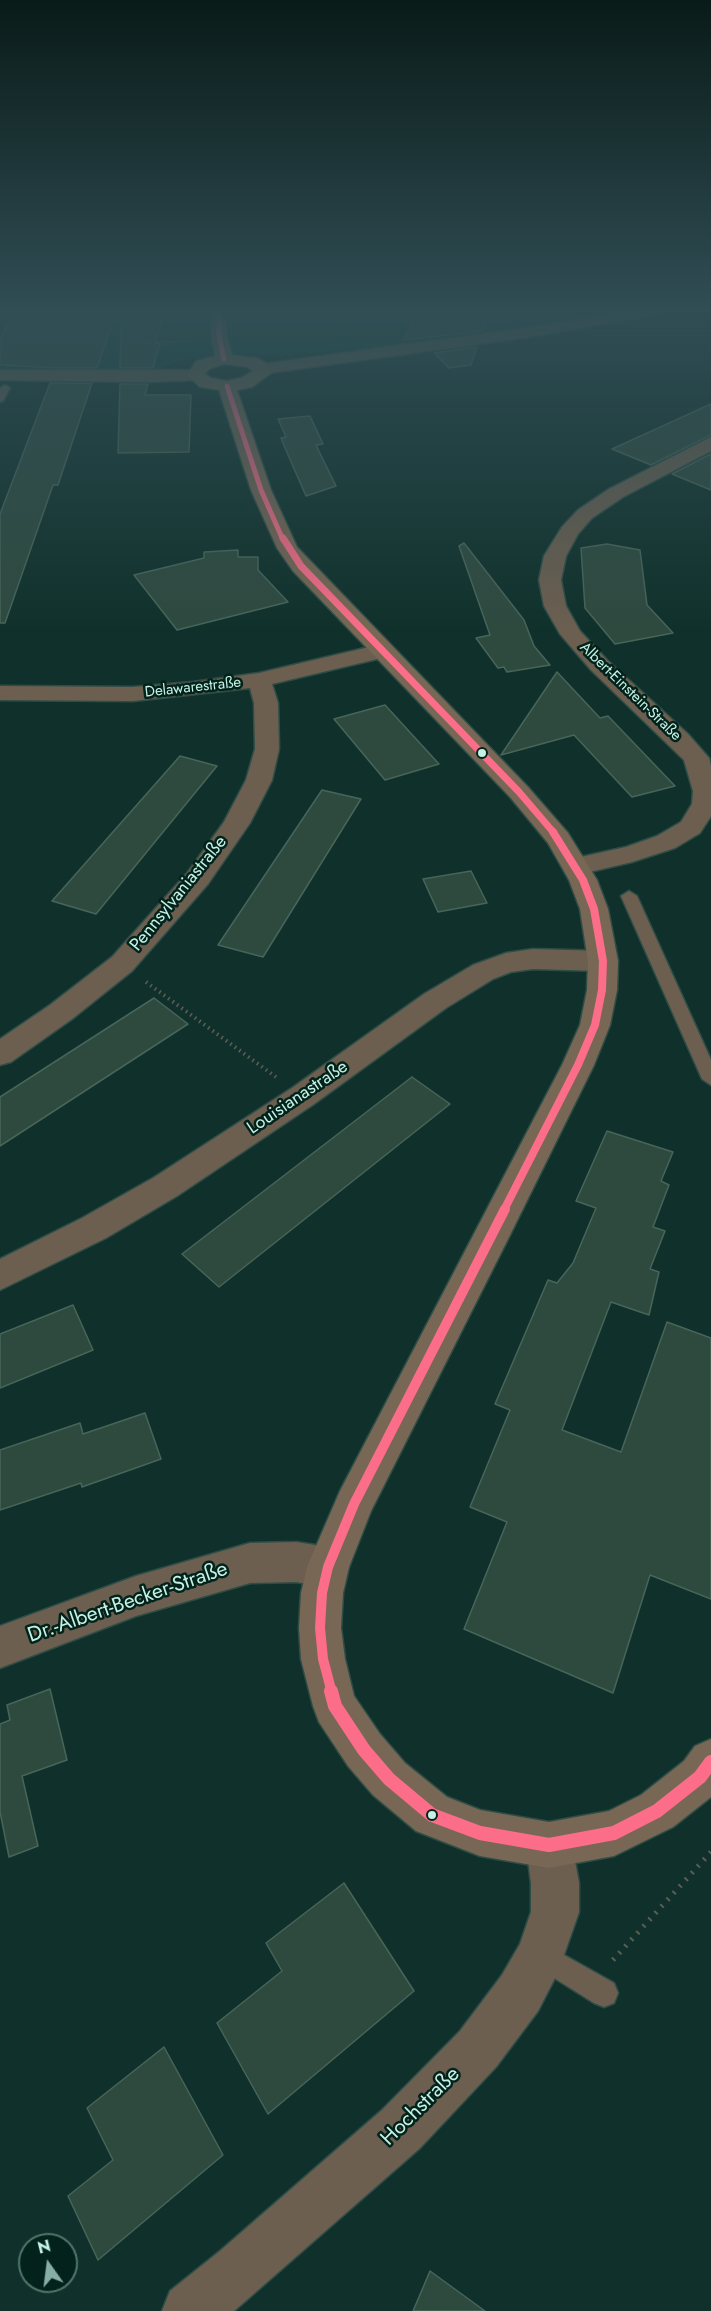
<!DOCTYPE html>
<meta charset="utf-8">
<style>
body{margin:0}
#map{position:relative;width:711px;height:2311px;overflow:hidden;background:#10312b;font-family:Jost,sans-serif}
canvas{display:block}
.north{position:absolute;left:18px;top:2233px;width:60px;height:60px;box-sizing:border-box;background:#02221b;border:2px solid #50756b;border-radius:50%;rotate:346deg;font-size:16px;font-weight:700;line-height:24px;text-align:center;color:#c5f2e4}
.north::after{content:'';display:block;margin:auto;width:21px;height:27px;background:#86aea3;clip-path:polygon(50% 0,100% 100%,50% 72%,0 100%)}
</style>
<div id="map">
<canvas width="711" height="2311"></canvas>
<div class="north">N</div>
</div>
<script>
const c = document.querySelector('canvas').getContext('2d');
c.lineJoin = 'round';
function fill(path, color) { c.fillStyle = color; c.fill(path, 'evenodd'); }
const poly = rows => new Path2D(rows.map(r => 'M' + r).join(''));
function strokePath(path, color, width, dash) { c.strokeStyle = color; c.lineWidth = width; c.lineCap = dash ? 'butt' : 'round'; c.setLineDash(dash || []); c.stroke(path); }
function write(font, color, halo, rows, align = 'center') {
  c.font = font + ' Jost,sans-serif'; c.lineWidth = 5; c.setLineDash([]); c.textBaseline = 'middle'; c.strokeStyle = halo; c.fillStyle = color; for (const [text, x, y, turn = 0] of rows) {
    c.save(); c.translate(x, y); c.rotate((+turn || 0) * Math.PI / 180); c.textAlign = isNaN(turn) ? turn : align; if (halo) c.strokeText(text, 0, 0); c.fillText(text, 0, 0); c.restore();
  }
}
fill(poly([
 [0,310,624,310,558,322,381,347,278,357,247,354,189,359,152,371,0,370]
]), '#06463a');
const building = poly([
 [15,310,117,310,97,368,56,368,0,365,0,340,15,310],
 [122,310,165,310,155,343,160,343,153,368,120,368,122,310],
 [418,310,490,310,483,331,404,340,418,310],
 [477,347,471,365,449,368,434,353,477,347],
 [50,383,92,383,58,485,53,485,5,623,0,623,0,514,50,383],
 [120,384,148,384,145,395,191,395,189,452,118,453,120,384],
 [711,404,711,435,651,465,612,449,711,404],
 [310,416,323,444,316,445,336,486,306,496,285,448,281,438,286,437,278,419,310,416],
 [711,454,711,490,672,474,711,454],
 [464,543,524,620,534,646,550,665,507,672,504,667,498,668,476,638,490,635,459,546,464,543],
 [607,544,640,550,647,605,673,633,615,644,585,608,581,548,607,544],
 [238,550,238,557,258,557,258,570,288,602,177,630,134,575,204,558,204,552,238,550],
 [557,672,600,718,608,716,675,786,632,797,574,735,501,755,557,672],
 [385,705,439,764,385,780,334,719,385,705],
 [180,756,217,766,96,914,52,901,180,756],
 [322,790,361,799,263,957,218,945,322,790],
 [471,871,487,903,438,912,423,879,471,871],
 [154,998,188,1024,0,1146,0,1097,154,998],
 [412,1077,450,1104,219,1287,182,1254,412,1077],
 [607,1131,673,1152,661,1181,669,1185,653,1227,665,1231,650,1269,659,1272,649,1315,611,1302,562,1430,621,1452,667,1322,711,1338,711,1599,650,1575,613,1693,464,1629,507,1522,470,1507,510,1410,495,1404,548,1280,557,1283,573,1263,596,1208,576,1201,607,1131],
 [73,1305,93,1350,0,1388,0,1334,73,1305],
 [145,1413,161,1459,82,1487,81,1483,0,1510,0,1450,80,1423,83,1434,145,1413],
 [50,1689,67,1760,22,1776,38,1846,9,1857,0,1812,0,1724,10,1720,7,1705,50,1689],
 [344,1883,414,1991,268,2114,217,2023,282,1971,266,1943,344,1883],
 [164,2047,223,2155,98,2260,68,2196,113,2160,87,2108,164,2047],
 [430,2271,485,2311,413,2311,430,2271]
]);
fill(building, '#2e4a3f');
strokePath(building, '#48655a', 1.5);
const lane = poly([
 [5,385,10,388,3,401,0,402,0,388,5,385],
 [629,891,637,896,711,1060,711,1085,702,1079,621,896,629,891],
 [541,1942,614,1983,618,1993,614,2003,604,2007,594,2003,532,1964,528,1955,532,1946,541,1942]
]);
const street = poly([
 [630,310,665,310,657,315,516,339,262,374,253,369,262,364,516,329,630,310],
 [0,370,196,370,205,375,196,380,150,382,0,380,0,370],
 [711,437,711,451,623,497,592,518,578,534,566,556,561,580,566,606,580,631,607,660,688,734,709,758,711,766,711,816,700,833,675,848,632,862,577,875,567,872,563,866,567,860,626,847,657,836,681,822,692,804,693,791,684,760,591,670,560,634,544,606,539,580,544,556,562,527,578,510,609,489,711,437],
 [382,644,390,646,393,651,390,656,272,684,278,703,279,749,272,780,250,823,208,884,132,971,72,1019,11,1062,0,1065,0,1039,50,1005,112,957,188,872,224,822,246,780,255,749,254,703,250,688,133,701,0,700,0,686,133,687,193,682,259,673,382,644],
 [533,949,603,951,613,954,618,961,613,968,603,971,533,969,511,972,493,979,446,1008,314,1104,177,1196,106,1238,0,1290,0,1259,82,1218,153,1178,292,1088,424,994,473,965,506,953,533,949],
 [296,1542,328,1547,343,1553,349,1567,343,1581,328,1587,296,1582,250,1583,136,1616,0,1668,0,1626,136,1576,250,1543,296,1542],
 [549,1822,566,1828,572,1845,579,1883,579,1912,558,1972,538,2011,496,2067,420,2148,234,2311,162,2311,170,2291,220,2251,382,2110,460,2031,502,1975,520,1944,531,1912,531,1883,526,1845,532,1828,549,1822]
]);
const secondary = poly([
 [211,310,227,310,227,335,232,355,257,358,265,362,271,373,252,387,237,390,271,490,297,547,528,787,568,833,597,880,608,909,618,961,617,990,610,1025,594,1065,509,1237,371,1511,349,1567,343,1593,341,1628,345,1659,354,1696,380,1734,405,1763,447,1797,480,1810,549,1822,609,1811,641,1795,684,1761,695,1746,711,1739,711,1797,673,1827,614,1856,549,1868,480,1856,416,1831,373,1795,348,1766,319,1722,313,1706,301,1659,299,1628,301,1593,307,1567,340,1491,562,1065,580,1025,587,990,588,961,580,909,569,880,548,843,510,797,293,571,277,548,251,490,219,390,200,387,187,375,196,361,215,356,211,335,211,310],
 [224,364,247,367,253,371,241,378,227,381,211,378,205,374,209,369,224,364]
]);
strokePath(lane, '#2f4d47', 3);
strokePath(street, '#2f4d47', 3);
strokePath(secondary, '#2f4d47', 3);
strokePath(poly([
 [346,325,353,310],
 [145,342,189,342]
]), '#5c5d53', 2, [1, 2]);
strokePath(poly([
 [146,982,276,1077]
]), '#5c5d53', 4, [1.5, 4]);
strokePath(poly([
 [613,1960,711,1852]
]), '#5c5d53', 5, [2, 7]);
fill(lane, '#6c5f50');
fill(street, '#6c5f50');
fill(secondary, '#786754');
strokePath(poly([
 [219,310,219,335,224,359],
 [227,386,261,490,283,540]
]), '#fb6d88', 5);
strokePath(poly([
 [283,538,301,566,519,792,554,833]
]), '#fb6d88', 7);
strokePath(poly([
 [504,1210,578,1065,595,1025,602,990,603,961,594,909,583,880,553,832]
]), '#fb6d88', 8);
strokePath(poly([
 [332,1693,323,1659,320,1628,322,1593,328,1567,354,1504,505,1209]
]), '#fb6d88', 10);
strokePath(poly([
 [331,1691,335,1706,364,1750,389,1779,432,1815,480,1833,549,1845,614,1833,657,1811,700,1777,711,1762]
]), '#fb6d88', 14);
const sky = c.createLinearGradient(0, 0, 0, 633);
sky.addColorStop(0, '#091b18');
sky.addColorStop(0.49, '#314e55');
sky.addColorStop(1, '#314e5500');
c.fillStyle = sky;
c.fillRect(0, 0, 711, 633);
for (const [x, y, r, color] of [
 [482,753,5,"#c5f2e4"],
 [432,1815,5,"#c5f2e4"]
]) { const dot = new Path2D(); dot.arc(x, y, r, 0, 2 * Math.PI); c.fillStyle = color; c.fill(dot); strokePath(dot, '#02221b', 2); }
write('15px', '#c5f2e4', '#02221b', [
 ["Delawarestraße",193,688,-6],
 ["Albert-Einstein-Straße",630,692,44]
]);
write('18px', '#c5f2e4', '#02221b', [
 ["Pennsylvaniastraße",179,894,-51],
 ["Louisianastraße",298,1098,-34]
]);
write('21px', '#c5f2e4', '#02221b', [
 ["Dr.-Albert-Becker-Straße",128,1603,-19],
 ["Hochstraße",421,2107,-45]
]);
</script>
